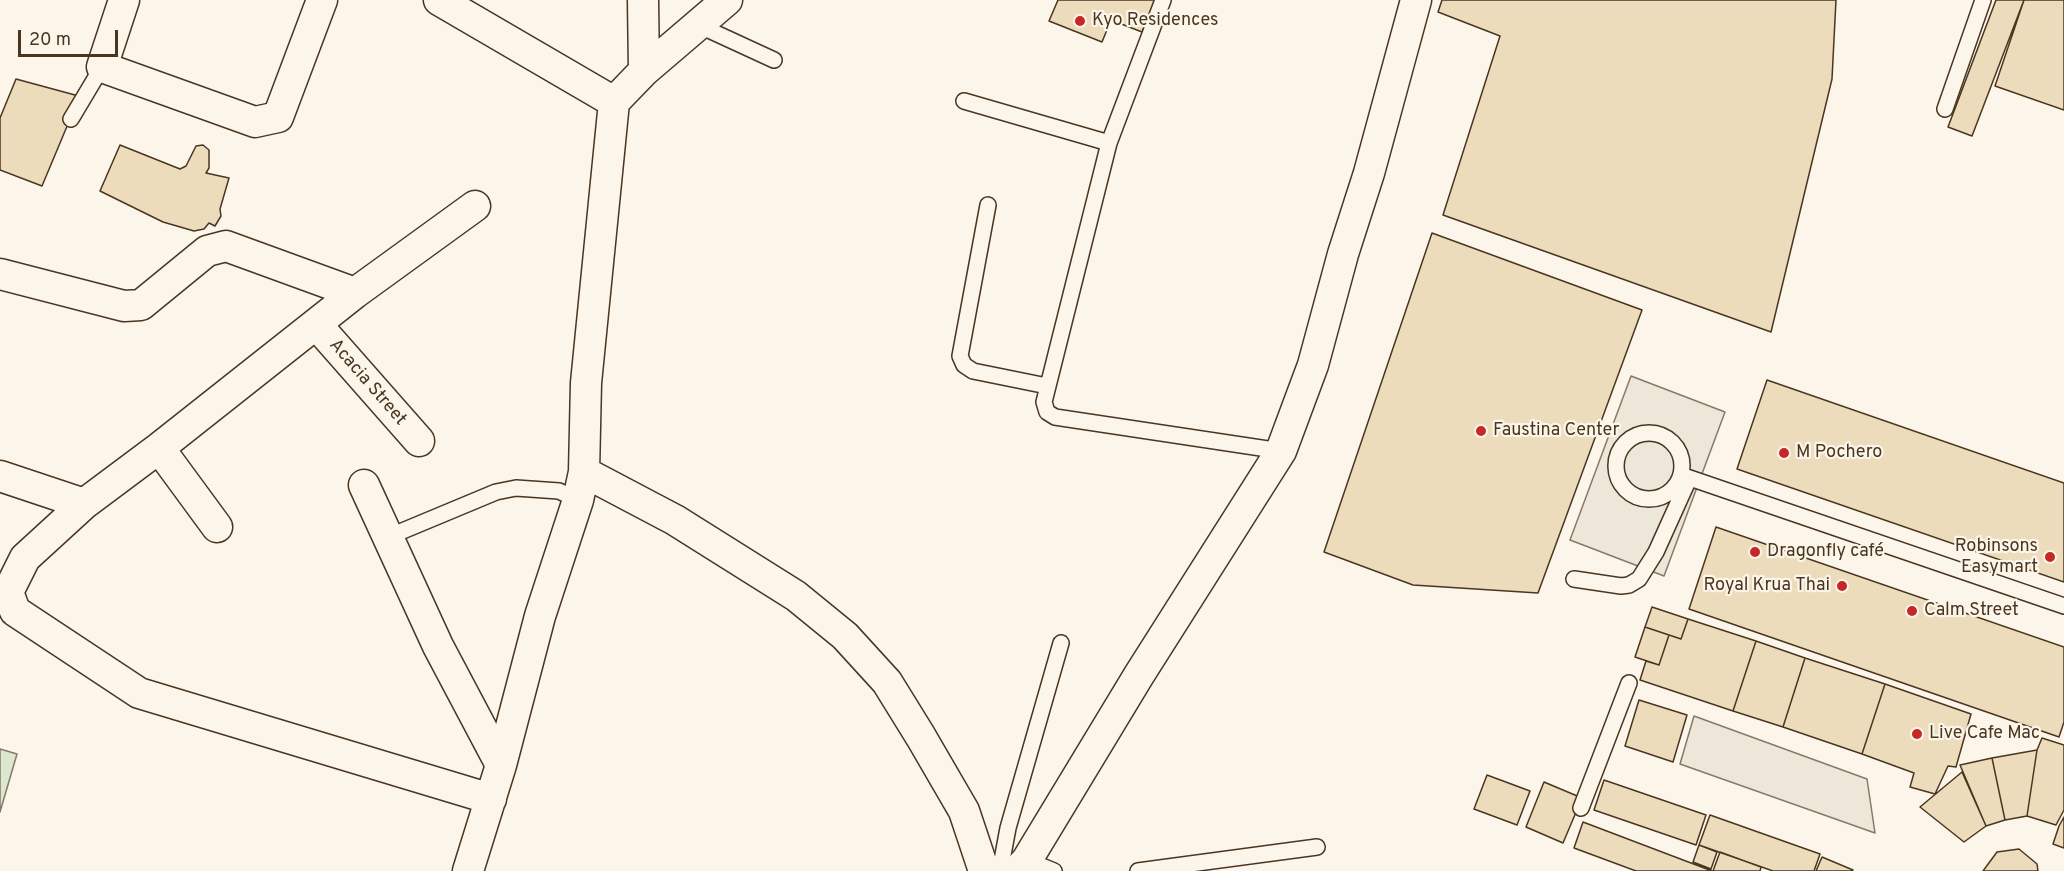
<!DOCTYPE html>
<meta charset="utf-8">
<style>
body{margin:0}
#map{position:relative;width:2064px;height:871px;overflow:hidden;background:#fbf6e9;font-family:Overpass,sans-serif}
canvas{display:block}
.scale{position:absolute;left:18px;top:30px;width:100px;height:27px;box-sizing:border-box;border:3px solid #4a3520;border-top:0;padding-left:8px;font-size:18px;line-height:21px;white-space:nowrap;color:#4a3520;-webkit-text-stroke:4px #fbf6e9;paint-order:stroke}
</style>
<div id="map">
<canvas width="2064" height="871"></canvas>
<div class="scale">20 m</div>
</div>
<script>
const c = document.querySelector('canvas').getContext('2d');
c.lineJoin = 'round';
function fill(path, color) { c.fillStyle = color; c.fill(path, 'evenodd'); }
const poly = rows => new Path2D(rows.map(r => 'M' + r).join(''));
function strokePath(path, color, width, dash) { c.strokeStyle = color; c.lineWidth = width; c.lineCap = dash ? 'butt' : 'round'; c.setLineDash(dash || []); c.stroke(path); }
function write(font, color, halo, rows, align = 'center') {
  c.font = font + ' Overpass,sans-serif'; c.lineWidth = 4.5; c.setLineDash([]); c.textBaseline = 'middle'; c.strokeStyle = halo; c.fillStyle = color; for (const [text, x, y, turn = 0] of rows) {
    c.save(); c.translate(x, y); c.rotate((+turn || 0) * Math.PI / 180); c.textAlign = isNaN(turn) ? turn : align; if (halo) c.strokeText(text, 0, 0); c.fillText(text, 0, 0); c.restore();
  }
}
const green = poly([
 [0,749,17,754,0,812,0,749]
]);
fill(green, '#dce7d0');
strokePath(green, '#887966', 1.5);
const parking = poly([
 [1631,376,1725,412,1664,576,1570,540,1631,376],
 [1694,716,1867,779,1875,833,1680,764,1694,716]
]);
fill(parking, '#ede7d9');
strokePath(parking, '#887966', 1.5);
const building = poly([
 [1058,0,1155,0,1142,32,1111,20,1102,42,1049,21,1058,0],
 [1442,0,1836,0,1832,79,1771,332,1443,215,1500,36,1438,12,1442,0],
 [1996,0,2024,0,1972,136,1948,127,1996,0],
 [2024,0,2064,0,2064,110,1995,86,2024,0],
 [16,79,75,95,78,100,42,186,0,170,0,118,16,79],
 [120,145,180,169,186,166,196,146,203,145,209,150,209,168,206,173,229,178,220,209,221,216,215,226,209,223,204,229,194,231,163,222,100,191,120,145],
 [1432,233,1642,310,1538,593,1413,585,1324,552,1432,233],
 [1767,380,2064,483,2064,582,1737,469,1767,380],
 [1716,527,2064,647,2064,722,2059,737,1689,609,1716,527],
 [1652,607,1688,619,1681,639,1645,627,1652,607],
 [1688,619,1756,641,1733,711,1640,680,1646,661,1659,665,1669,635,1681,639,1688,619],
 [1645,627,1669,635,1659,665,1635,657,1645,627],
 [1756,641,1805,658,1783,727,1733,711,1756,641],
 [1805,658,1885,684,1862,754,1783,727,1805,658],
 [1885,684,1971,714,1956,767,1948,766,1935,794,1910,787,1914,773,1862,754,1885,684],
 [1639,700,1687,715,1673,762,1625,746,1639,700],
 [2042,738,2064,745,2064,810,2056,825,2027,816,2037,750,2042,738],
 [2037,750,2027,816,2005,820,1992,758,2037,750],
 [1992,758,2005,820,1986,826,1960,765,1992,758],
 [1962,772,1986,826,1964,842,1920,807,1962,772],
 [1487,775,1530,791,1517,825,1474,809,1487,775],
 [1604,780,1706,815,1696,845,1594,810,1604,780],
 [1544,782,1582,798,1563,843,1526,827,1544,782],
 [1710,815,1820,854,1814,871,1773,871,1699,845,1710,815],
 [2064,817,2064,848,2053,844,2059,826,2064,817],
 [1583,822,1712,871,1636,871,1574,848,1583,822],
 [1699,845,1717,852,1711,869,1693,862,1699,845],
 [2019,849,2037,864,2038,871,1983,871,1997,852,2019,849],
 [1720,852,1761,867,1760,871,1713,871,1720,852],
 [1822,857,1853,870,1852,871,1816,871,1822,857]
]);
fill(building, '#ecdcbc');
strokePath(building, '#4a3520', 1.5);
const lane = poly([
 [1163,0,1109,143,1044,402,1047,412,1055,417,1281,451],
 [698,25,774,60],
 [964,101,1109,143],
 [1945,109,1983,0],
 [71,119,102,67],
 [988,205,960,356,964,365,973,371,1047,386],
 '1616 466a33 33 0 1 1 66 0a33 33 0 1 1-66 0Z',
 [1681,475,2064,606],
 [388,537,496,492,516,488,559,491,578,500],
 [1574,579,1621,586,1629,585,1639,579,1656,552,1688,481],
 [1581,808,1629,683],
 [1027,860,1054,871],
 [1000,871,1008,828,1061,643],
 [1138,871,1317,847]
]);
const street = poly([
 [124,0,102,67,255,122,278,117,322,0],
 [439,0,614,102],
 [643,0,644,71],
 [475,206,355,293,159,448,84,504,25,558,8,592,15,611,139,693,491,799],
 [0,274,124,306,141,305,207,251,226,246,355,293],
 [316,324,419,441],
 [159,448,217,527],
 [584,472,675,520,796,596,845,636,887,682,921,737,964,811,984,871],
 [0,476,84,504],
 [364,485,438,646,501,765],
 [468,871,501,765,540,616,578,500,584,472,586,383,614,102,644,71,727,0],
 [1017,871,1027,860,1139,675,1281,451,1313,365,1343,254,1369,173,1416,0]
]);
strokePath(lane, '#4a3520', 18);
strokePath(street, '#4a3520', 33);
strokePath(lane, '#fbf6e9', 15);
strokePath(street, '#fbf6e9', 30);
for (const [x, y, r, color] of [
 [1080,21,6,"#c62828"],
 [1481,431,6,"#c62828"],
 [1784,453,6,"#c62828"],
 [1755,552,6,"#c62828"],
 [2050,557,6,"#c62828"],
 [1842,586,6,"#c62828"],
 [1912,611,6,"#c62828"],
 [1917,734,6,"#c62828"]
]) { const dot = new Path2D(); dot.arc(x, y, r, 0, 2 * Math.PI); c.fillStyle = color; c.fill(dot); strokePath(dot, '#fbf6e9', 2); }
write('18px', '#4a3520', '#fbf6e9', [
 ["Kyo Residences",1092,21],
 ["Faustina Center",1493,431],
 ["M Pochero",1796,453],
 ["Robinsons",2038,547,"right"],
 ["Easymart",2038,568,"right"],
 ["Dragonfly café",1767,552],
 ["Royal Krua Thai",1830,586,"right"],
 ["Calm Street",1924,611],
 ["Live Cafe Mac",1929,734]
], 'left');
write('18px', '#4a3520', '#fbf6e9', [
 ["Acacia Street",367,383,49]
]);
</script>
